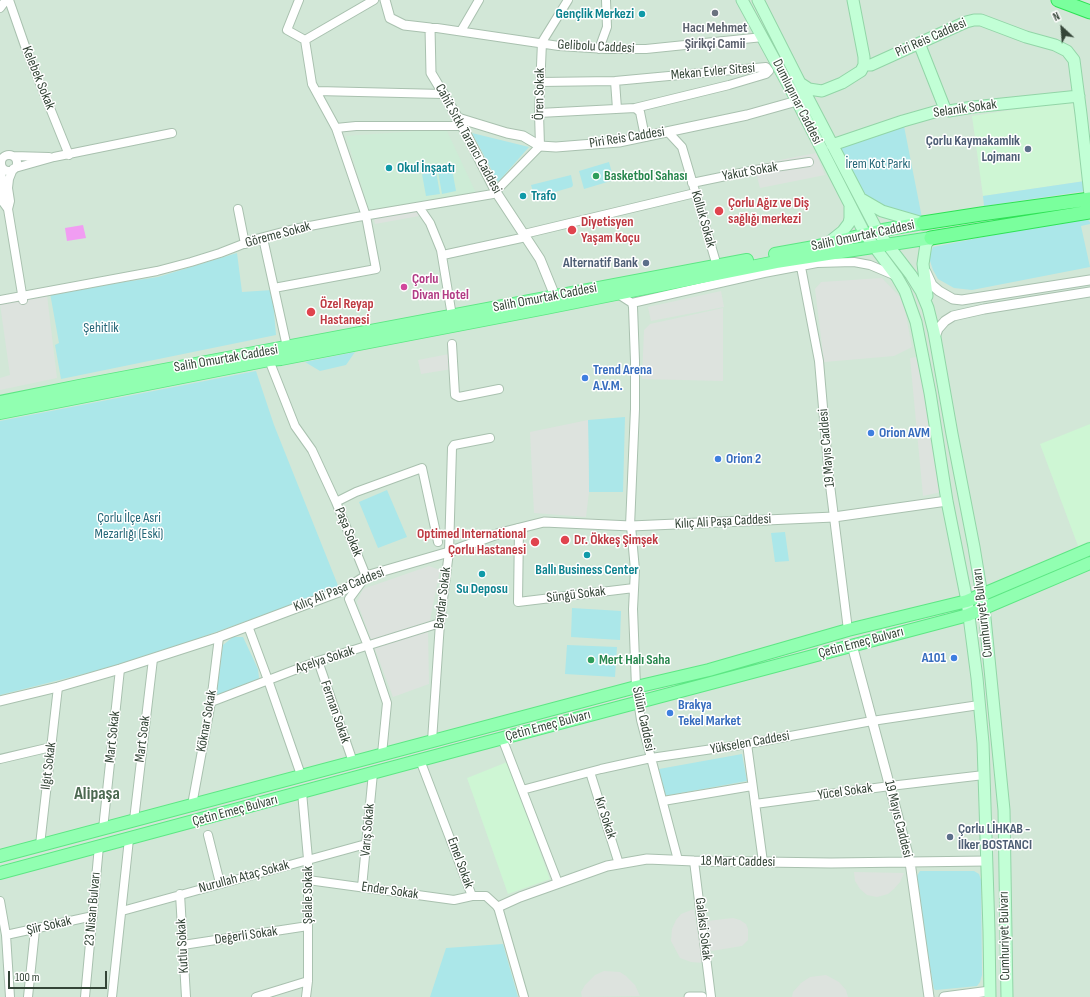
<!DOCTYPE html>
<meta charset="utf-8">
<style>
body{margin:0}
#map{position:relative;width:1090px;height:997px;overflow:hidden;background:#e4f3e8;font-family:"Sofia Sans Condensed",sans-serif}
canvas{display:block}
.north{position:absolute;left:1042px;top:8px;width:40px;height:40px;-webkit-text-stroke:3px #fff;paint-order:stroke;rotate:334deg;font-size:11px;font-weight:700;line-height:16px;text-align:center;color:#344537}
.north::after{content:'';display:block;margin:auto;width:14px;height:18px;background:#344537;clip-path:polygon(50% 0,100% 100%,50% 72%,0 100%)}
.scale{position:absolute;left:8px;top:971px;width:99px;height:18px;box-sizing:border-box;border:2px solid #344537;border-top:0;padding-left:5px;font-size:12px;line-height:14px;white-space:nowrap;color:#344537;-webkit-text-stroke:3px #fff;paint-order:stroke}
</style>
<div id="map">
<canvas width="1090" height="997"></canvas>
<div class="north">N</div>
<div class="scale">100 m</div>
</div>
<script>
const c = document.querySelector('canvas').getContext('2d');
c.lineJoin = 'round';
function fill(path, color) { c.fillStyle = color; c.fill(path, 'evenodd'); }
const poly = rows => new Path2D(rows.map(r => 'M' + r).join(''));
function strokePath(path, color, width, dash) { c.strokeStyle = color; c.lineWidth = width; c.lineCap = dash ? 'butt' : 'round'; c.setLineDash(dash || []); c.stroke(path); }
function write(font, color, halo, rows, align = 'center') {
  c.font = font + ' "Sofia Sans Condensed",sans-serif'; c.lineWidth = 3; c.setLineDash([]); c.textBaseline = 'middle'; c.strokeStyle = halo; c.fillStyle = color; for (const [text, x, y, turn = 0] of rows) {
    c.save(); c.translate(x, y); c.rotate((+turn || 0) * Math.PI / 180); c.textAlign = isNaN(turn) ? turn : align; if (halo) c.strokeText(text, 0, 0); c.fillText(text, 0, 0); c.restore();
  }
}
fill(poly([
 [0,0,1090,0,1090,997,0,997]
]), '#d2e7d7');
fill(poly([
 [1070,101,1073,104,1085,181,983,196,972,116],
 [1090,424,1090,541,1078,546,1040,444],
 [507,762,550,879,508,894,467,778]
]), '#cef6d4');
fill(poly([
 [446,129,476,193,369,210,346,136]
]), '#cdecd6');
fill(poly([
 [903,121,923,223,874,207,846,173,839,144],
 [472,133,529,147,498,182],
 [609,162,614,180,584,189,579,171],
 [452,169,456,191,442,194,438,171],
 [436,171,440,194,426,196,422,174],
 [571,175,573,185,572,187,555,192,537,194,533,192,531,185],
 [1085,181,1086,191,984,206,983,196],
 [1079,218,1087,219,1090,222,1090,224,1081,226,1090,267,972,290,954,288,938,279,933,270,930,261,930,254,933,247],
 [237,253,242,292,272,290,276,335,61,379,55,345,59,343,50,293,158,277],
 [355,352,346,365,320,371,305,362],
 [256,371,274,425,339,588,135,661,0,695,0,421],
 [625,417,623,492,589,492,588,420],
 [387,490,407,537,378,548,359,502],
 [785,532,789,561,775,562,771,533],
 [572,608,621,611,620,640,571,637],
 [233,637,243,637,258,669,259,678,258,682,222,696,216,694,223,645],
 [567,645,617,647,615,677,565,674],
 [742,754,747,781,664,796,659,769],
 [920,871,974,871,979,874,981,880,982,975,980,982,977,986,936,990,934,989,926,943,917,876],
 [503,944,518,997,430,997,446,948]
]), '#abe7e9');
fill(poly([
 [816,153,825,175,760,188,754,165],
 [418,209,419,216,375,224,374,218],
 [882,278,903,300,912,347,894,356,824,362,815,289,821,282],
 [721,291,724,307,651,321,648,307],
 [47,295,57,378,0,390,0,378,10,375,0,304],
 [723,308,723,381,642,379,644,330,650,324],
 [449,354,452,369,421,374,418,360],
 [924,356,941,492,923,496,910,358],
 [588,420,589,492,586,517,534,513,530,432],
 [429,566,440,570,428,630,429,684,393,697,357,602,363,589],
 [854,872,904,873,900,882,894,889,888,894,877,897,867,895,860,889,855,881],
 [694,909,703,963,691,962,680,958,671,941,672,929,676,920,681,914],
 [733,918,740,920,746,924,748,929,748,940,742,946,711,951,707,921],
 [604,971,620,972,626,976,635,985,640,996,582,997,581,992,585,985,595,975],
 [826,975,839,982,846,990,848,997,792,997,793,992,801,983,810,977]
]), '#dde3de');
fill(poly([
 [83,225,86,238,67,241,65,228]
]), '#f19df2');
const minor = poly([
 [9,0,25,46,69,155],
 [0,8,6,0],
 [430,28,437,28,559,46,606,49,646,49,763,37],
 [461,31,479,0],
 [305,40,374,0],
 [599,49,607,27,606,0],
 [615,81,617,109],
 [540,82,615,81,766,67,769,71,766,74,729,85,635,108],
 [317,91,443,94],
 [539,113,635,108,640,112,645,137],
 [336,128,356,126,462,126],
 [668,132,682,147,717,266],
 '1 163a8 8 0 1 1 16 0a8 8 0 1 1-16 0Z',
 [13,156,49,157],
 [1,166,3,202,8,209,23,300],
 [15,168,54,157,172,133],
 [692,183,755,170,809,162],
 [419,207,430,223,441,250,452,316],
 [8,209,10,201,8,188,9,179,13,169],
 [238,209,245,244],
 [524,234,695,193],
 [263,238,287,347],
 [443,255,526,237],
 [801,267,819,361,829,477,848,630],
 [274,288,376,269,366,216,336,128,312,84,305,40,287,30,299,0],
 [618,294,632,303,633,307,635,361,635,409,630,526],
 [0,300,157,271,191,262,220,253,256,239,294,229,357,217,493,194,540,146,539,113,542,42,568,0],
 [632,303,764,273,817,263,854,262,870,265,896,276],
 [452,344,455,395,459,397,499,389],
 [269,360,295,426,312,450,336,502,366,576,349,599,368,646,387,703,382,754],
 [336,502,356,492,422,468,438,542],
 [631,526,635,570,633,609,636,687,641,720,678,860],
 [519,528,518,602,634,588],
 [248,626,268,680,301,775],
 [318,661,353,762],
 [211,702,318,661,440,623],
 [502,738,558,883],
 [432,741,440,623,449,552,452,448,454,445,490,438],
 [747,744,763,862],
 [0,759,51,747],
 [420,760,472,896,486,896,498,907,524,997],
 [590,772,619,864],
 [522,790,601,769,651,758,747,744,872,721,979,705],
 [302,792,308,859,308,981,306,997],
 [663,801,752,786],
 [755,804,890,786,984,775],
 [192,805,211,702,219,637],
 [134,820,153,659],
 [103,829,120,669],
 [208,835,220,883],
 [40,845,58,687],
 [694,861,711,997],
 [308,880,454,900,472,896],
 [362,887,373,773],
 [180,894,186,997],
 [0,901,6,935,10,997],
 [122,911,366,844],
 [6,935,93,916],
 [183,945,308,926],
 [28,997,35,930],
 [85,997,99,846],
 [112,997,129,839],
 [256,997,308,981]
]);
const tertiary = poly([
 [385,0,390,18,404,25,430,28,431,73,458,118,496,192,540,259,555,296],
 [458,118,507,133,523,136,540,146,556,147,619,142,747,115,797,101],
 [926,272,932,285,939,291,953,299,962,300,1090,280],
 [935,337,938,329,945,321,953,316,984,309,1090,292],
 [852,645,910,862,929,997],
 [0,701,58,687,120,669,219,637,344,590,366,576,449,552,500,533,544,522,631,526,834,517,947,501],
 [498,907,520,897,607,866,647,859,694,861,831,863,987,861],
 [689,997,702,997],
 [944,997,990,991]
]);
const secondary = poly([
 [742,0,797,101,865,234,897,277,905,291,916,322,930,393,947,501,967,601,977,678,983,743,989,931,990,997],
 [758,0,800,83,878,232,911,275,921,291,928,308,934,332,952,434,974,547,984,608,1004,810,1007,997],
 [919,43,945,109],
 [864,65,871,65,966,22,974,20,981,20,1026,37,1055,45,1067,51,1074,60,1081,114,1090,195],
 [800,83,809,89,822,91,842,83,861,71,864,65,864,57,853,0],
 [832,145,903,121,945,109,949,111,973,107,1079,96],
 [863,200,882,211,923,223],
 [828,243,843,231,849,223,850,218,850,207],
 [927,296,923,264,926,244,931,238]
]);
const primary = poly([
 [775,254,814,247,883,230,923,223],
 [0,402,79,386,747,260],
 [0,413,269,360,281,359,546,308,776,262,931,238],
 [0,856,636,687,709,670,848,630,967,601,1090,549],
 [0,873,454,751,968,615,984,608,1090,563]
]);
const trunk = poly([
 [1058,0,1090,12],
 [923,223,981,214,1090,199],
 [931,238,1090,212]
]);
strokePath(minor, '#a9c1af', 10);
strokePath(tertiary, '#a9c1af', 11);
strokePath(secondary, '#92d5a7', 13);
strokePath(primary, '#5de784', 14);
strokePath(trunk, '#2ee255', 15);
strokePath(minor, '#fff', 8);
strokePath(tertiary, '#fff', 9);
strokePath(secondary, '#c2ffd6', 11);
strokePath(primary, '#91ffb1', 12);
strokePath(trunk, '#7aff9d', 13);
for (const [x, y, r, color] of [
 [715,13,4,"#6b7280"],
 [642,14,4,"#0f9aa8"],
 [1028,149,4,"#5c6f8a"],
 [389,168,4,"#0f9aa8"],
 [596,176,4,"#2e9e5b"],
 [523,196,4,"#0f9aa8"],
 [719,211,5,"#e0444e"],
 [572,230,5,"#e0444e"],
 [646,263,4,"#5c6f8a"],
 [404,287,4,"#d1479c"],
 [311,312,5,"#e0444e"],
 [585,378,4,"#3f7fe0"],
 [871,433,4,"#3f7fe0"],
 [718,459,4,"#3f7fe0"],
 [565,540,5,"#e0444e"],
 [535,542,5,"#e0444e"],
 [587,555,4,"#0f9aa8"],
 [482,574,4,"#0f9aa8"],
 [954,658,4,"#3f7fe0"],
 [591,660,4,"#2e9e5b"],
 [670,713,4,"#3f7fe0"],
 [950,837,4,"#5c6f8a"]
]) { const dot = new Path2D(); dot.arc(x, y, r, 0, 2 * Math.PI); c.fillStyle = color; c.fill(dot); strokePath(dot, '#fff', 1.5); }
write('bold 14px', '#0d838f', '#fff', [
 ["Gençlik Merkezi",634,14,"right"],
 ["Okul İnşaatı",397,168],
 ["Trafo",531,196],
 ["Ballı Business Center",587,570,"center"],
 ["Su Deposu",482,589,"center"]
], 'left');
write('bold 14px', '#5b616d', '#fff', [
 ["Hacı Mehmet",715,28],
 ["Şirikçi Camii",715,44]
]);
write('14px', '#344537', '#fff', [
 ["Piri Reis Caddesi",931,38,-24],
 ["Gelibolu Caddesi",596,47,3],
 ["Mekan Evler Sitesi",713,72,-5],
 ["Kelebek Sokak",38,78,68],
 ["Ören Sokak",540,94,-89],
 ["Dumlupınar Caddesi",797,102,63],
 ["Selanik Sokak",965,109,-8],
 ["Piri Reis Caddesi",627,138,-9],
 ["Cahit Sıtkı Tarancı Caddesi",468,139,61],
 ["Yakut Sokak",750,172,-10],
 ["Kolluk Sokak",703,219,74],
 ["Göreme Sokak",278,235,-15],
 ["Salih Omurtak Caddesi",863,236,-12],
 ["Salih Omurtak Caddesi",545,298,-11],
 ["Salih Omurtak Caddesi",226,359,-10],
 ["19 Mayıs Caddesi",827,448,-95],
 ["Kılıç Ali Paşa Caddesi",723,522,-3],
 ["Paşa Sokak",348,532,68],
 ["Kılıç Ali Paşa Caddesi",339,590,-22],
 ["Süngü Sokak",576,595,-7],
 ["Baydar Sokak",443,598,-83],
 ["Cumhuriyet Bulvarı",983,613,-97],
 ["Çetin Emeç Bulvarı",861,643,-15],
 ["Açelya Sokak",325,660,-18],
 ["Ferman Sokak",335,712,71],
 ["Sülün Caddesi",643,719,78],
 ["Köknar Sokak",207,721,-80],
 ["Çetin Emeç Bulvarı",548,726,-15],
 ["Mart Sokak",113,737,-84],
 ["Mart Soak",143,739,-83],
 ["Yükselen Caddesi",750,743,-10],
 ["Ilgıt Sokak",49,766,-83],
 ["Yücel Sokak",845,792,-8],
 ["Çetin Emeç Bulvarı",235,811,-15],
 ["Kır Sokak",605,818,72],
 ["19 Mayıs Caddesi",898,819,76],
 ["Varış Sokak",368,830,-85],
 ["18 Mart Caddesi",738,862,1],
 ["Emel Sokak",460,863,70],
 ["Nurullah Ataç Sokak",244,877,-15],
 ["Ender Sokak",390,891,8],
 ["Şelale Sokak",308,895,-90],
 ["23 Nisan Bulvarı",93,909,-85],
 ["Şiir Sokak",49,926,-13],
 ["Galaksi Sokak",703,929,83],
 ["Değerli Sokak",246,936,-8],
 ["Cumhuriyet Bulvarı",1005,936,-91],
 ["Kutlu Sokak",183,946,-93]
]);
write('bold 14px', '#4e5e75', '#fff', [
 ["Çorlu Kaymakamlık",1020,141],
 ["Lojmanı",1020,157],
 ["Alternatif Bank",638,263],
 ["Çorlu LİHKAB -",958,829,"left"],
 ["İlker BOSTANCI",958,845,"left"]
], 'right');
write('14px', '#256778', '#fff', [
 ["İrem Kot Parkı",878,164],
 ["Şehitlik",101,328],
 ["Çorlu İlçe Asri",129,518],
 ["Mezarlığı (Eski)",129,534]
]);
write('bold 14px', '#27864d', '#fff', [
 ["Basketbol Sahası",604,176],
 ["Mert Halı Saha",599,660]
], 'left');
write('bold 14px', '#be3a42', '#fff', [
 ["Çorlu Ağız ve Diş",728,203],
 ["sağlığı merkezi",728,219],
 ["Diyetisyen",581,222],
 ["Yaşam Koçu",581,238],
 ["Özel Reyap",320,304],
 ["Hastanesi",320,320],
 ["Optimed International",526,534,"right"],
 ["Çorlu Hastanesi",526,550,"right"],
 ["Dr. Ökkeş Şimşek",574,540]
], 'left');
write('bold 14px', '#b23c85', '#fff', [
 ["Çorlu",412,279],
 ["Divan Hotel",412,295]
], 'left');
write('bold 14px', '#366cbe', '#fff', [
 ["Trend Arena",593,370],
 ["A.V.M.",593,386],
 ["Orion AVM",879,433],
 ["Orion 2",726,459],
 ["A101",946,658,"right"],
 ["Brakya",678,705],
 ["Tekel Market",678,721]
], 'left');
write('bold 18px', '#4b6850', '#fff', [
 ["Alipaşa",97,794]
]);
</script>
